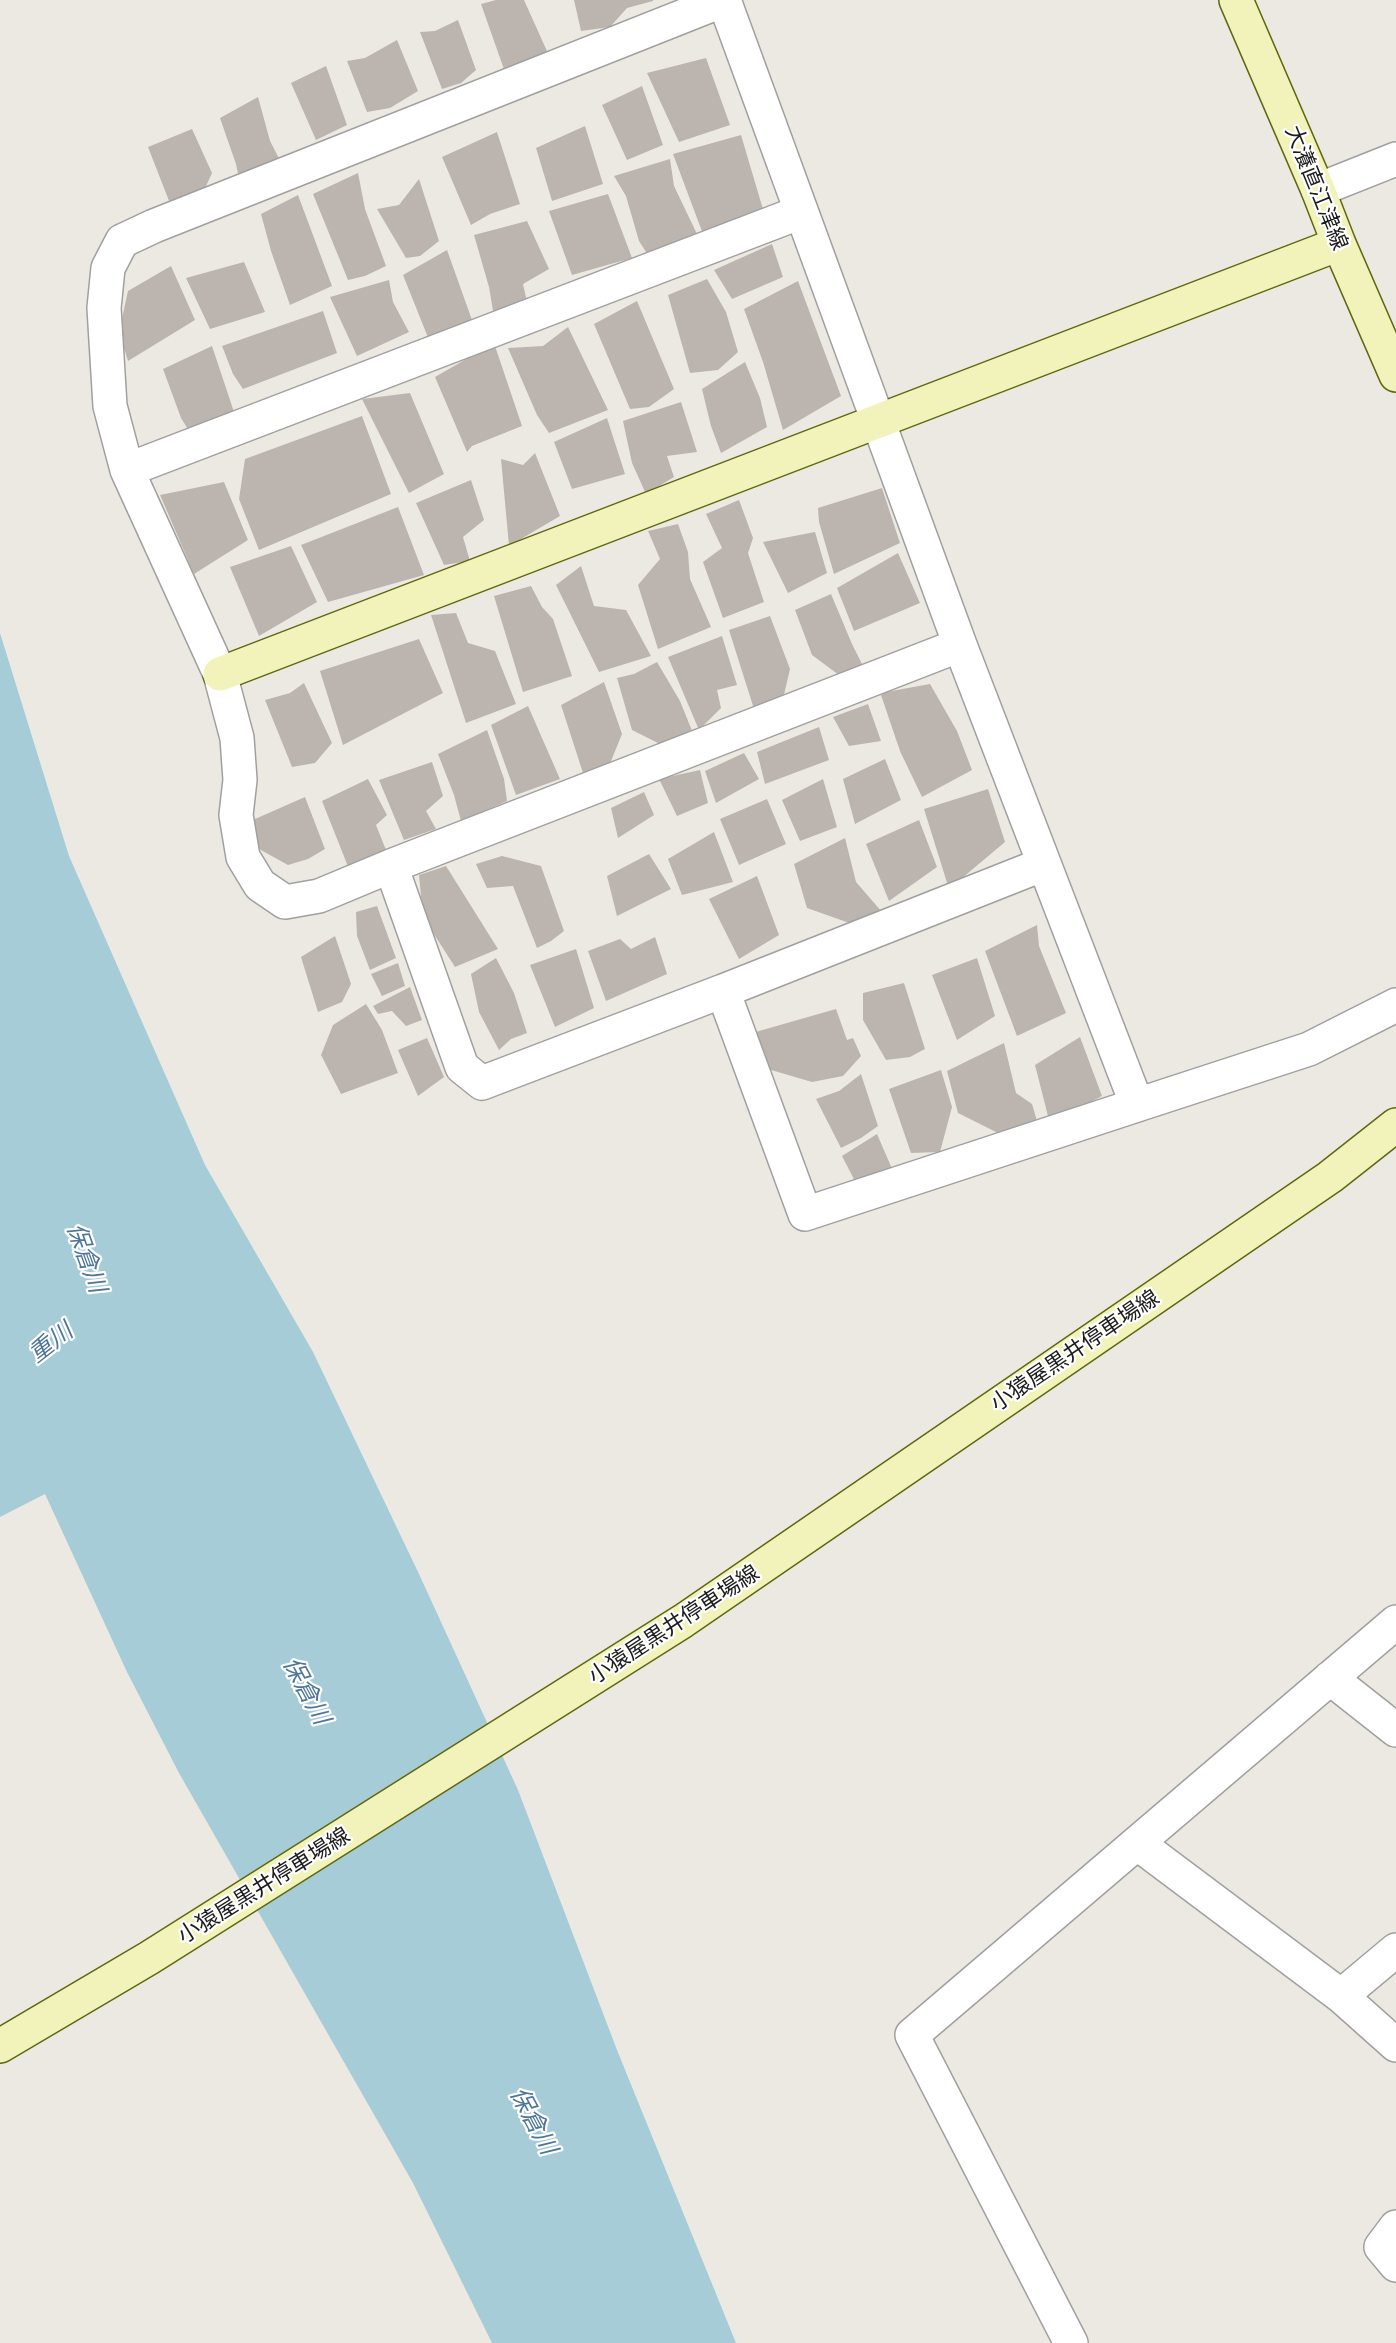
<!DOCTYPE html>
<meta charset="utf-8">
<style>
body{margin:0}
canvas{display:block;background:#ece9e2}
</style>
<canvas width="1396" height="2343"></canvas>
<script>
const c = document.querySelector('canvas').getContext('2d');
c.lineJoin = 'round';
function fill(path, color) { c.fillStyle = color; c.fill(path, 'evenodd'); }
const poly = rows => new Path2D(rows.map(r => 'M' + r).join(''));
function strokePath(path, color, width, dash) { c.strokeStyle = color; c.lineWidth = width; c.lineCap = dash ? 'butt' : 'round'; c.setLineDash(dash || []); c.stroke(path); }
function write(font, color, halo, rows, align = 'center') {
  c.font = font + ' Mulish,"Noto Sans JP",sans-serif'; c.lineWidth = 4.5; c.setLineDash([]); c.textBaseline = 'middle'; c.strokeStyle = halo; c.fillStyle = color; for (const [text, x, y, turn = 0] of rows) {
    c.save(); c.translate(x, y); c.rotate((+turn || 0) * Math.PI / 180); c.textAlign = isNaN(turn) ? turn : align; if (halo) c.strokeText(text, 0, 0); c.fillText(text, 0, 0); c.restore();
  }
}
fill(poly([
 [0,633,69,856,205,1165,313,1352,419,1574,518,1790,617,2050,736,2343,492,2343,413,2183,179,1773,127,1672,45,1494,0,1517]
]), '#a6ccd7');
fill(poly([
 [496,0,524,0,551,60,506,75,481,4],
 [574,0,653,0,653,1,627,8,610,27,581,31],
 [458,20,476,70,461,83,442,89,420,32,435,31],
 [397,40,418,91,390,108,367,112,347,61,365,58],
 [706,58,730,125,679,142,647,73],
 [326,66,347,125,316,140,291,83],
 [642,86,663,145,627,160,602,105],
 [258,97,270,141,284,168,240,183,236,164,220,118],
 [585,126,603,184,552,201,536,148],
 [192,129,212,173,201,197,171,206,148,147],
 [497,132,520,204,490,214,471,225,442,157],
 [741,135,765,216,703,234,673,154],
 [670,159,674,186,697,234,650,258,639,241,626,196,614,176],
 [358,173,365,209,386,266,365,276,348,280,313,194],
 [419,179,439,241,420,256,406,258,377,209,399,205],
 [608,194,632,258,572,275,549,211],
 [298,195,332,286,290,305,271,251,261,214],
 [527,221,549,269,523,284,527,302,494,317,489,287,474,235],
 [772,244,783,277,732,299,714,270],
 [447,250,472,320,429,340,403,275],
 [244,262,265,312,210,329,186,278],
 [171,266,195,320,128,361,119,332,128,291],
 [707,279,726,312,738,352,718,370,690,373,668,295],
 [389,280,393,302,409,332,357,356,330,297],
 [798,281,841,396,783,430,763,362,744,309],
 [637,301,674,389,649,407,630,409,594,324],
 [323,311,337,353,243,389,233,374,222,346],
 [568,327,608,410,549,433,537,415,508,348,543,346],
 [494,343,522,426,472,446,467,452,435,377],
 [212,346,236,418,194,439,181,418,163,369],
 [745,362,760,398,767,427,721,453,711,426,702,389],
 [410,393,444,474,409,493,362,399],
 [681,402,697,452,667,456,674,477,646,494,632,463,623,421],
 [362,416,391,494,259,550,239,499,245,459],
 [607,418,625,474,572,489,554,442],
 [535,453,560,516,509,546,501,459,523,465],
 [471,480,484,520,463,537,470,561,444,565,416,503],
 [224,482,248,540,194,574,160,495],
 [882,488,900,543,834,574,819,522,818,508],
 [739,500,753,538,748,553,764,602,723,618,703,562,722,548,706,514],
 [398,507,424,575,328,602,301,545],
 [678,524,688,552,690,579,711,627,658,649,638,585,660,559,648,531],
 [815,532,827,573,788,593,763,542],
 [291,546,317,602,259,636,230,567],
 [898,553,920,603,854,631,837,588],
 [581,566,594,606,626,610,651,656,599,672,556,585],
 [531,586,542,607,553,619,572,676,523,692,494,596],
 [831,594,852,644,864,668,843,678,812,655,795,610],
 [456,613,468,643,495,651,516,704,466,723,431,615],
 [770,616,790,669,783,699,754,709,729,630],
 [722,636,737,685,717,690,721,708,699,730,668,657],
 [419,639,443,693,343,745,320,671],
 [657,662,680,701,695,738,668,748,632,730,617,678,634,674],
 [604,682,622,734,609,766,584,776,561,705],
 [304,683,332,743,315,763,292,767,265,700,290,693],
 [930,684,957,731,972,770,922,797,900,751,881,695,886,692],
 [868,704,881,741,849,746,833,717],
 [528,706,560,779,516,795,491,725],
 [819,727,829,760,765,784,757,752],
 [487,730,504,779,507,801,461,821,454,795,438,754],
 [744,753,759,779,716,803,705,771],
 [885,759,901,800,855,824,843,779],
 [432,762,443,796,426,811,436,829,404,840,379,780],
 [700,770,708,803,677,816,659,779],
 [368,779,387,815,376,825,388,855,349,869,322,801],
 [823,779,837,827,800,841,782,800],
 [988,789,1005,842,949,889,924,809],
 [644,792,654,815,618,838,611,808],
 [305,797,325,849,308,859,288,865,259,849,246,823],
 [767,799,786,844,739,865,720,819],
 [919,820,937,867,889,901,866,844],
 [714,832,733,882,682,895,668,859],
 [845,838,856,882,882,912,855,925,807,908,794,864],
 [649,854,671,889,617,916,607,876],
 [502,856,541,866,564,931,551,941,537,948,513,886,487,888,476,864],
 [446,866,498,949,455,967,423,917,419,875],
 [757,876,779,935,739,959,709,899],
 [377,906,396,958,370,970,357,936,356,912],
 [1037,925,1039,946,1066,1013,1017,1036,985,951],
 [335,936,351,984,342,1002,318,1012,301,957],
 [655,937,667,974,606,1001,588,951,620,939,631,949],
 [576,949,594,1008,555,1027,530,965],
 [496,958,514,993,527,1033,511,1039,499,1050,479,1012,471,974],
 [977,958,995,1016,957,1040,932,975],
 [398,963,405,986,382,996,371,974],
 [904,983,925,1049,910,1057,886,1060,863,1020,863,993],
 [410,987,422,1020,406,1026,392,1011,378,1014,373,1006],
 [366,1004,382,1030,398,1073,341,1094,321,1055,333,1025],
 [836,1009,847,1040,853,1038,861,1056,843,1076,812,1082,761,1067,752,1033],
 [1080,1037,1102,1096,1050,1124,1035,1065],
 [427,1038,444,1077,418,1096,398,1050],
 [1004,1043,1016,1093,1032,1104,1037,1121,1006,1137,958,1113,947,1071],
 [941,1070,952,1107,940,1152,911,1153,889,1089],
 [861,1074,878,1126,861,1138,841,1148,816,1099,839,1091],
 [877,1134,893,1171,859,1189,842,1156]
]), '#bcb5af');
const street = poly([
 [724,0,960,645,1137,1105,805,1214,723,991,482,1083,462,1067,391,866,319,896,285,902,260,885,243,857,236,815,240,780,237,738,220,674,127,470,110,406,104,308,108,268,122,241,154,226,724,0],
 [1318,190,1396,159],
 [127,470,801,212],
 [391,866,960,645],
 [723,991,1044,864],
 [1137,1105,1309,1049,1396,1005],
 [1330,1678,1396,1730],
 [1137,1843,1341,1996],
 [1396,1950,1341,1996,1396,2045],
 [1396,2227,1381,2247,1396,2265],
 [1071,2343,912,2035,1396,1622]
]);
const secondary = poly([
 [1236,0,1318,190,1339,244,1396,375],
 [220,674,1339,244],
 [0,2046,149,1958,683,1621,1330,1177,1396,1125]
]);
strokePath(street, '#a0a0a0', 36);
strokePath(secondary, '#5f680e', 36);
strokePath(street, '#fff', 33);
strokePath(secondary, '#f1f3ba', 33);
write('22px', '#1c1c1c', '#fff', [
 ["大瀁直江津線",1316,188,68],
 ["小猿屋黒井停車場線",1075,1351,-34],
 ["小猿屋黒井停車場線",674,1625,-33],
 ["小猿屋黒井停車場線",264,1886,-32]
]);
write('italic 24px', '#4e769c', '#fff', [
 ["保倉川",86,1258,70],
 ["重川",51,1343,-38],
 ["保倉川",306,1691,62],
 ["保倉川",533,2121,62]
]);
</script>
